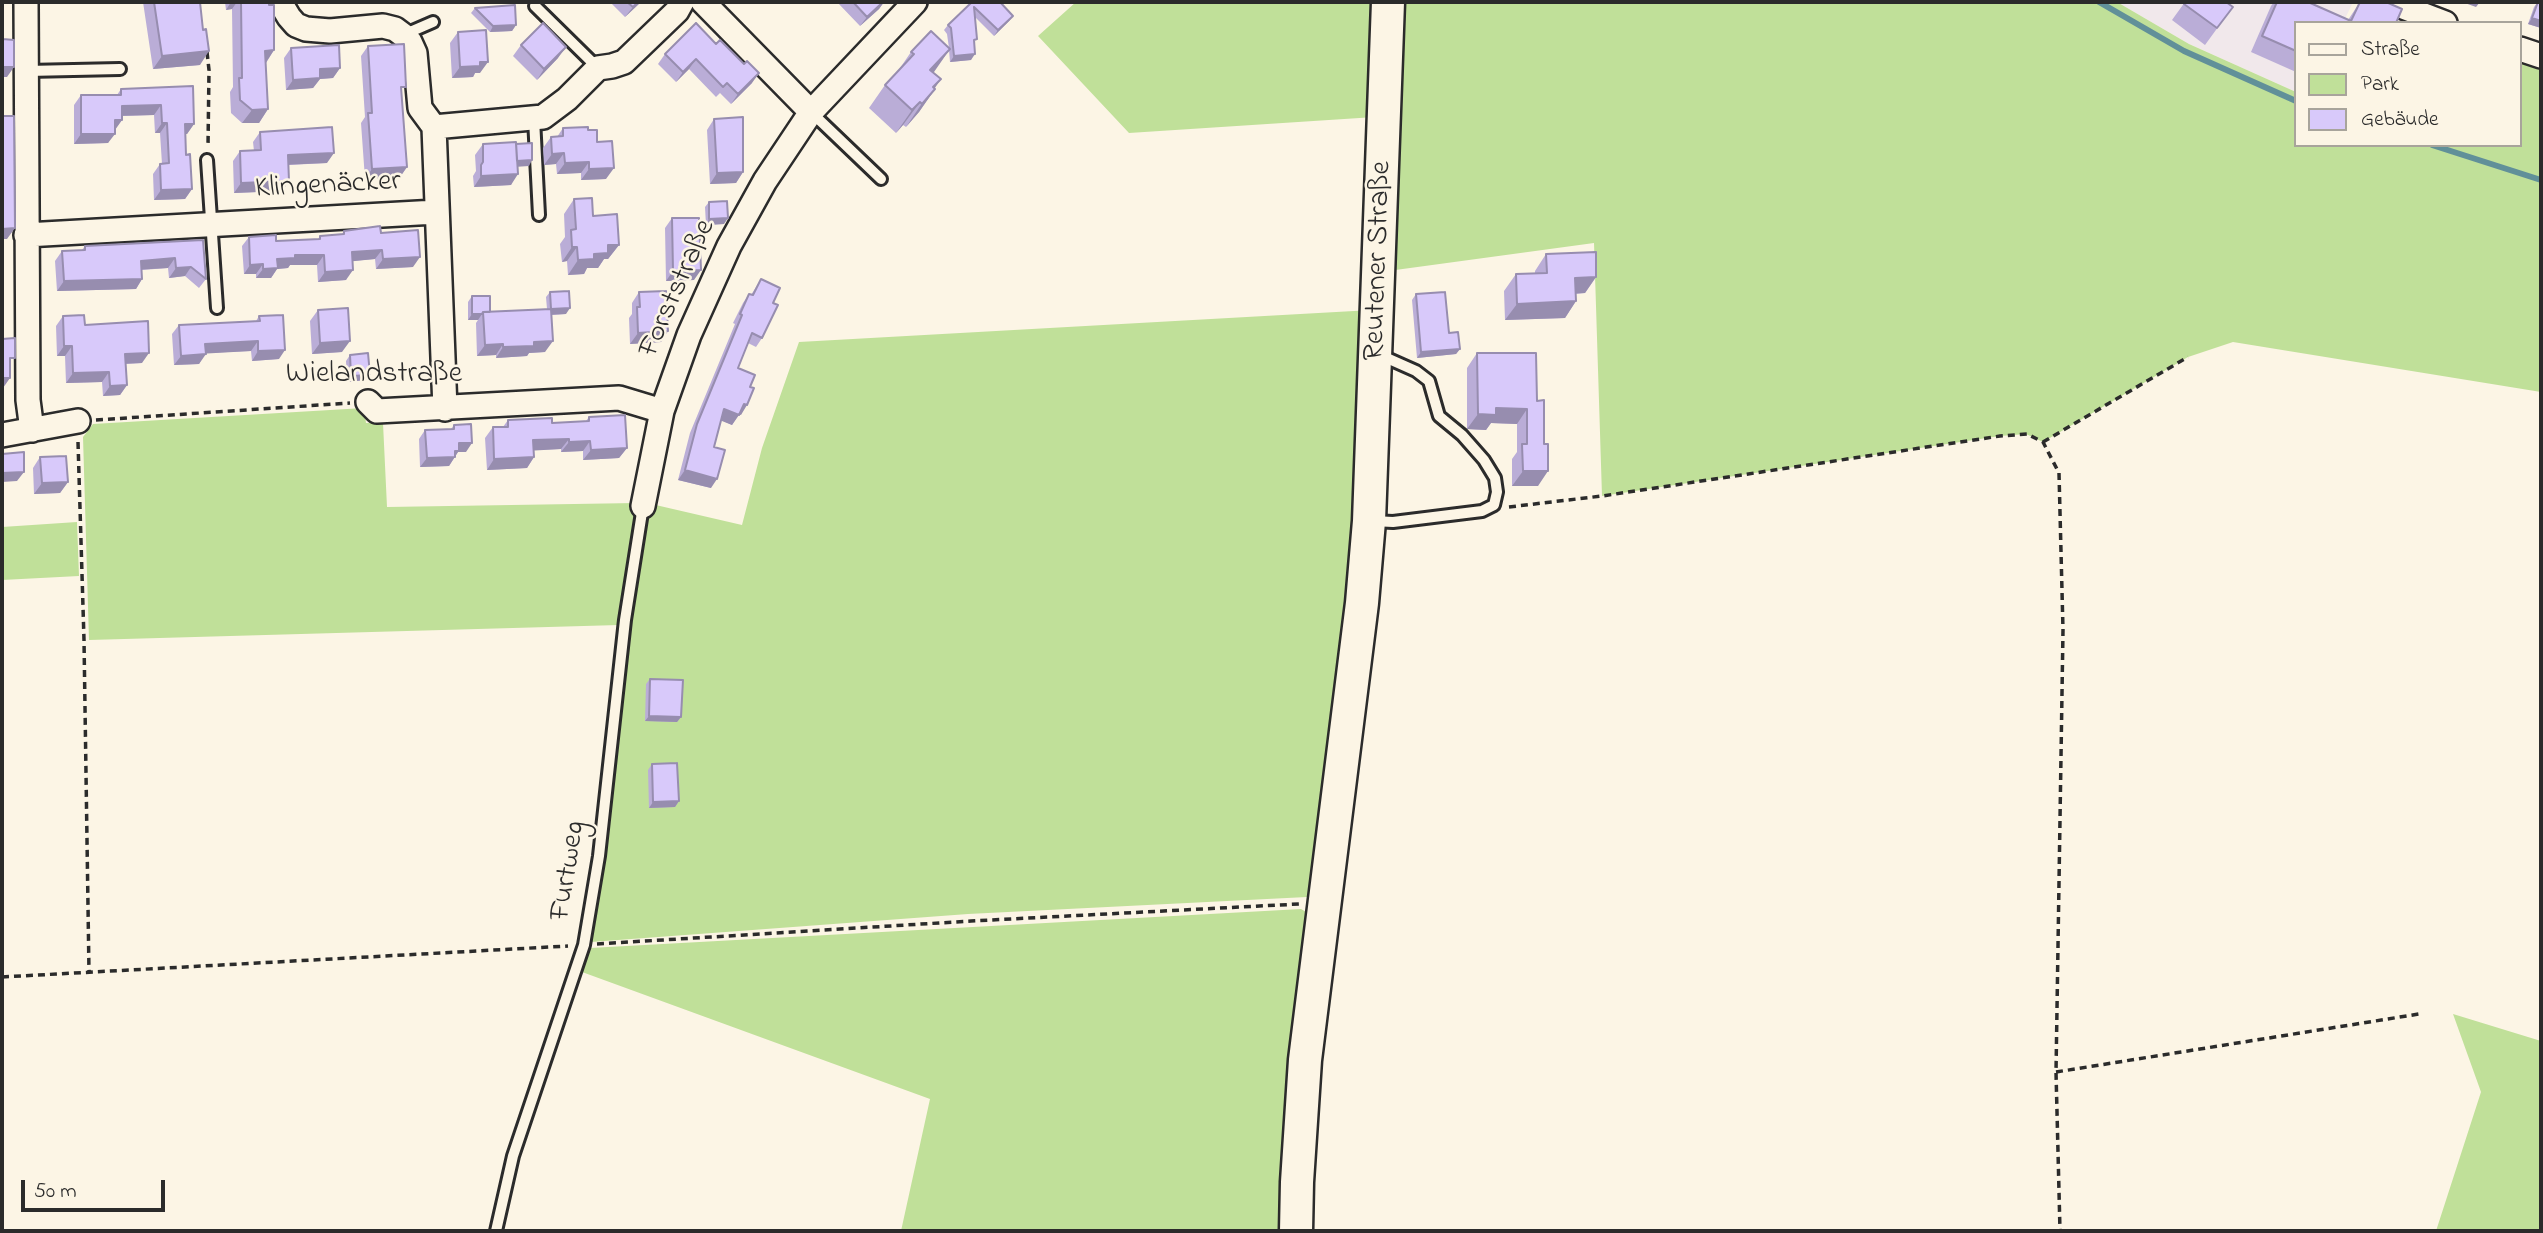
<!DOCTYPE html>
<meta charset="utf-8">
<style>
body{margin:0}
#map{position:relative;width:2543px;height:1233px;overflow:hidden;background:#fcf5e5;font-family:"Indie Flower",sans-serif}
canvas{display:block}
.frame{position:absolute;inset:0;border:4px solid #2b2b2b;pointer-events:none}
.legend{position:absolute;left:2294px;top:21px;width:228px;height:126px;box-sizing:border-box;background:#fcf5e5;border:2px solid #a8a49b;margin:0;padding:9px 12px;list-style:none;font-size:21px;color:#2b2b2b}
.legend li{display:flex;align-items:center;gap:14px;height:35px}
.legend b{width:35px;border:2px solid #a8a49b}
.scale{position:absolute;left:21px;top:1180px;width:144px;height:32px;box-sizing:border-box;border:4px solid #2b2b2b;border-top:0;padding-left:9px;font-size:21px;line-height:24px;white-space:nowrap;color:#2b2b2b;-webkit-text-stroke:5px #fcf5e5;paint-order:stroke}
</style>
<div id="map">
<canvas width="2543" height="1233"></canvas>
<div class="frame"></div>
<ul class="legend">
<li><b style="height:9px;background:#fcf5e5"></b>Straße</li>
<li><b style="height:19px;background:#c0e099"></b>Park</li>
<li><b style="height:19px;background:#d8c9fa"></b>Gebäude</li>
</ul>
<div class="scale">50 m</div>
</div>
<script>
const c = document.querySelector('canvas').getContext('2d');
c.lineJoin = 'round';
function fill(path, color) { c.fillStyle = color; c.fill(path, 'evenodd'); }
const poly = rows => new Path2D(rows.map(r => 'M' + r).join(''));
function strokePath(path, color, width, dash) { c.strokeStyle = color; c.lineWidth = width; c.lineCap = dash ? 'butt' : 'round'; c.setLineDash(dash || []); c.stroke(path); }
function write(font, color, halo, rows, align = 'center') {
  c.font = font + ' "Indie Flower",sans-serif'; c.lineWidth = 5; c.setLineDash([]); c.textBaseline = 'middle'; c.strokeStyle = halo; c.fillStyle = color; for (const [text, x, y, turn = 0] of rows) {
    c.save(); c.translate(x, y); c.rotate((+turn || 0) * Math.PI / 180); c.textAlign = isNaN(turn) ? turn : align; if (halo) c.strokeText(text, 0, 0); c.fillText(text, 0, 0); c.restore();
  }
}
fill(poly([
 [2117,2,2353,2,2343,23,2296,23,2296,92,2189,44]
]), '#f1e8eb');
fill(poly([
 [1076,2,1380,2,1375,117,1129,133,1038,36],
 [1395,2,2117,2,2189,44,2296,92,2296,145,2520,145,2520,58,2541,65,2541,392,2233,342,2188,357,2043,442,2026,434,2000,436,1602,496,1594,243,1388,271],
 [1372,310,1360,521,1317,889,1307,897,968,914,591,942,604,856,629,625,647,503,742,525,762,448,799,342],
 [364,408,366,423,383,423,387,507,636,503,619,625,89,640,83,437,93,424],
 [77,522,79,576,2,580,2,527],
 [1301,909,1308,913,1289,1231,901,1231,930,1099,582,972,590,948],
 [2453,1014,2541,1041,2541,1231,2436,1231,2481,1092]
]), '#c0e099');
strokePath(poly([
 [2099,2,2184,51,2296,101],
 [2432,145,2541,180]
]), '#619099', 6);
const lane = poly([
 [535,6,598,68],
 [403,35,433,22],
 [27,71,120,69],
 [811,112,881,179],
 [534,119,539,215],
 [207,160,217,308],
 [1373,521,1393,522,1482,511,1494,505,1497,492,1495,478,1484,460,1462,435,1439,416,1429,381,1416,371,1380,355],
 [496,1231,513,1156,584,945,599,856,625,620,643,506]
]);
const street = poly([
 [26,2,28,400,32,430],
 [280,2,289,17,296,25,306,29,330,31,383,26,395,29,403,35,410,42,415,53,420,108,434,127,445,409],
 [703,2,811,112],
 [2390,2,2445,23],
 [2520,49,2541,56],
 [434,127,543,117,567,99,598,68,612,66,624,62,677,11,682,2],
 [26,235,436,212],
 [368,402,377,411,619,398,662,411],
 [2,435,78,421],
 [643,506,662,411,689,335,729,246,765,181,811,112,915,2]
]);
const secondary = poly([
 [1296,1231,1297,1182,1305,1060,1362,603,1369,521,1388,2]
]);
strokePath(lane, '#2b2b2b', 16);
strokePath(street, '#2b2b2b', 28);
strokePath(secondary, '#2b2b2b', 37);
strokePath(poly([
 [207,52,209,70,208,146],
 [96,420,350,403],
 [78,442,84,640,89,972],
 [2043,442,2188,357],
 [1509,507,1602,496,2000,436,2027,434,2043,442,2059,473,2063,630,2056,1072,2060,1231],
 [597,944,971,921,1299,904],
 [2,977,568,946],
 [2056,1072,2419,1014]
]), '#2b2b2b', 3.5, [7, 5]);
strokePath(lane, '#fcf5e5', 10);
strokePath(street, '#fcf5e5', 23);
strokePath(secondary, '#fcf5e5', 32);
fill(poly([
 [143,2,201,2,200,65,153,69],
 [225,2,269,2,274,50,266,63,268,109,259,123,242,123,231,113,230,92,233,87,232,9,226,10],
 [610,2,641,2,625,17],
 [837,2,884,2,879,9,860,26],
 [972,2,1013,16,1009,21,994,36,975,17,974,44,971,60,950,62,949,50,933,72,941,79,934,88,935,89,919,112,906,127,903,125,896,133,869,108,885,85,898,71,911,52,949,48,947,34,944,30,948,25],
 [2185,2,2221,23,2205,45,2172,20],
 [2274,2,2308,2,2348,20,2360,2,2386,2,2396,23,2296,23,2296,72,2251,52,2271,6],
 [2538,2,2541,3,2541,28,2528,24,2534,7],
 [475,8,516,25,512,31,490,32,471,13],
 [696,23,752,83,731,104,720,93,716,97,689,69,676,82,658,64,665,54],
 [458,32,480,73,475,73,473,77,452,78,450,43],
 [521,45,558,58,537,80,513,56],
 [368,46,407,167,400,177,365,179,361,123,365,117,361,56],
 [291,48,340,68,333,78,320,79,313,88,286,90,284,58],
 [193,86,194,124,187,134,185,134,186,155,192,189,185,199,154,200,153,174,160,164,162,164,160,133,155,133,154,115,122,116,122,120,115,129,108,143,74,144,74,105,81,95,117,95,121,89],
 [714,119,743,172,736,183,710,184,707,130],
 [563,128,588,130,597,142,606,179,581,180,581,173,557,174,556,164,544,165,543,148,551,137,557,137],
 [260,132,327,163,289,165,289,181,282,191,234,193,233,161,240,151,254,151,253,142],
 [483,144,516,144,529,166,518,166,511,185,474,187,473,176,476,171,475,155],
 [574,199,593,216,619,245,608,259,604,259,598,268,587,268,584,274,568,275,567,261,562,262,560,244,565,237,564,214],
 [709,202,724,224,706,225,705,207],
 [672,218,694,280,666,281,665,228],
 [344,231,381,233,413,267,376,269,375,259,352,261,346,280,318,282,317,265,290,265,288,268,277,269,271,278,256,278,256,274,244,274,242,246,249,237,276,241,318,239,320,236,342,234],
 [203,240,206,279,199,288,185,276,169,278,168,268,142,270,142,279,136,289,57,291,55,261,62,251,82,250,85,246],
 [1546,254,1596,277,1585,293,1576,294,1576,301,1565,318,1505,320,1504,291,1516,274,1535,274,1535,271],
 [761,279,773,303,762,338,756,347,748,343,738,368,741,415,739,414,732,425,721,420,714,447,711,488,678,480,690,433,735,324,733,323,743,303,749,294,751,295],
 [550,292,566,314,551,315,545,352,529,353,527,356,496,358,496,355,477,356,476,323,478,320,468,320,468,302,472,296,490,312,547,309,546,297],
 [639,292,668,331,661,342,630,344,629,318,632,314,632,303],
 [1416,294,1449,333,1460,349,1456,354,1417,358,1412,300],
 [318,310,342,352,312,354,310,321],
 [63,316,85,325,142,363,126,364,127,385,120,395,103,396,102,382,66,383,65,356,57,356,56,326],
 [259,316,279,359,252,361,251,351,205,353,199,364,174,365,172,334,179,325,256,321],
 [1477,353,1537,401,1544,444,1538,486,1512,486,1512,459,1517,452,1517,424,1491,423,1486,430,1467,429,1467,368],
 [350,355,366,380,347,382,346,361],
 [589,417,627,448,619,458,583,460,583,451,561,452,561,449,534,450,534,457,527,468,487,470,485,438,493,427,503,427,508,420,552,423,586,421],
 [454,425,466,452,458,452,449,466,420,467,419,439,425,430,451,429],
 [40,457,68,482,60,493,34,494,33,468],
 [650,679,681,717,677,722,645,721,646,684],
 [652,764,679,801,675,807,649,808,648,770]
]), '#baadd7');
fill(poly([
 [231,2,237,2,232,9,226,10],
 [638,2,641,2,625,17,633,7],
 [883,2,884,2,879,9,860,26,867,17],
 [2462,2,2480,2,2476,7],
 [1013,16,1009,21,994,36,998,30],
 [2532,18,2541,21,2541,28,2528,24],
 [516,25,512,31,490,32,493,26],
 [566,47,558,58,537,80,544,69],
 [950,49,934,72,914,93,930,70],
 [274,50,265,64,265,51],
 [209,51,200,65,153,69,162,56],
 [975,54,971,60,950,62,954,56],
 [696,59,689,69,676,82,683,72],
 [480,62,488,62,480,73,475,73,473,77,452,78,460,67],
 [2,67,14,67,7,77,2,77],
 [340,68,333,78,320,79,313,88,286,90,293,80,320,69],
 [759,73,752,83,731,104,738,94],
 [941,79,928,98,935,89,919,112,906,127,933,87],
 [920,102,903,125,896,133,912,110],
 [161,105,154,115,115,116,122,106],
 [268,109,259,123,242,123,252,110],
 [115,120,122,120,115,130],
 [162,123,167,123,160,133,155,133],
 [185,124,194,124,187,134,178,134],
 [81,134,115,134,108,143,74,144],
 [334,153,327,163,281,165,288,155],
 [564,153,556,164,544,165,552,154],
 [532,160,529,166,514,167,517,161],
 [589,162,581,173,557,174,565,163],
 [407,167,400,177,365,179,372,169],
 [614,168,606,179,581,180,589,169],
 [743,172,736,183,710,184,717,173],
 [518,174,511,185,474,187,481,176],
 [289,181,282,191,234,193,241,183],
 [192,189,185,199,154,200,161,190],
 [728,218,724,224,706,225,709,219],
 [15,228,7,239,2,239,2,229],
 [608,245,619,245,608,259,604,259,598,268,587,268,584,274,568,275,578,260,594,254],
 [572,247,577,247,567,261,562,262],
 [382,250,375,259,345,262,352,252],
 [295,255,324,255,317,265,290,265,288,268,277,269,271,278,256,278,263,269,277,259],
 [420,257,413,267,376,269,383,259],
 [175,258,168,268,134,270,141,261],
 [263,264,256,274,244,274,250,265],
 [191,267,185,276,169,278,176,268],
 [353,270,346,280,318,282,325,272],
 [701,270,694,280,666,281,673,271],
 [1596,277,1585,293,1564,294,1575,278],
 [142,279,136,289,57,291,64,281],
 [1576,301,1565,318,1505,320,1517,304],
 [570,308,566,314,547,315,551,309],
 [472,314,482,314,478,320,468,320],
 [668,331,661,342,630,344,638,333],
 [258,341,251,351,198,354,205,344],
 [350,341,342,352,312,354,320,343],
 [553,341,545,352,529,353,527,356,496,358,503,347,534,342],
 [503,344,496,355,477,356,485,345],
 [64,346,72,346,65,356,57,356],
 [1460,349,1456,354,1417,358,1421,352],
 [285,350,279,359,252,361,258,351],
 [149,353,142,363,118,364,125,354],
 [206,354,199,364,174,365,181,356],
 [109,372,102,382,66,383,73,373],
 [370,375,366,380,347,382,351,376],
 [2,378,10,378,3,388,2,388],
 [127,385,120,395,103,396,110,386],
 [744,404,747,405,741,415,737,413],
 [1496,408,1527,409,1517,424,1491,423,1486,430,1467,429,1478,414],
 [724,409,739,415,732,425,717,419],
 [569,439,561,449,526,451,533,440],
 [590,441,583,451,561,452,569,442],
 [459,443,472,443,466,452,458,452,449,466,420,467,427,458],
 [627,448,619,458,583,460,591,450],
 [534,457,527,468,487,470,494,459],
 [685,470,717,479,711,488,678,480],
 [1523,471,1548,471,1538,486,1512,486],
 [24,472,17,481,2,482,2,473],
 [68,482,60,493,34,494,42,483],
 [649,716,681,717,677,722,645,721],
 [679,801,675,807,649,808,653,802]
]), '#978daf');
const building = poly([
 [154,2,200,2,203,30,206,29,209,51,162,56,154,2],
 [241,2,269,2,269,5,274,5,274,50,265,51,268,109,252,110,240,100,239,78,242,78,241,2],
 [627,2,638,2,633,7,627,2],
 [853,2,883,2,867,17,853,2],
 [972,2,1000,2,1013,16,998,30,974,7,977,39,974,40,975,54,954,56,951,28,948,25,972,2],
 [2185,2,2226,2,2233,7,2217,28,2184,4,2185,2],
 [2277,2,2308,2,2351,21,2360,2,2364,3,2365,2,2386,2,2402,9,2396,23,2296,23,2296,51,2262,36,2277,2],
 [2538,2,2541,3,2541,21,2532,18,2538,2],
 [515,5,516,25,493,26,475,8,515,5],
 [543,23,566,47,544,69,521,45,543,23],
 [696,23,716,44,720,40,744,64,747,61,759,73,738,94,727,83,723,87,696,59,683,72,665,54,696,23],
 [2,29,3,29,3,39,14,40,14,67,2,67,2,29],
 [486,30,488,62,480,62,480,66,460,67,458,32,486,30],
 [931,31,950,49,930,70,941,79,933,87,935,89,922,104,920,102,912,110,885,85,914,54,911,52,931,31],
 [404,44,406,87,401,87,407,167,372,169,368,113,372,113,368,46,404,44],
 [339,45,340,68,320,69,320,78,293,80,291,48,339,45],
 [193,86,194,124,185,124,186,155,190,154,192,189,161,190,160,164,169,163,167,123,162,123,161,105,122,106,122,120,115,120,115,134,81,134,81,95,121,95,121,89,193,86],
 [2,116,14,116,15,228,2,229,2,116],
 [743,117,743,172,717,173,714,119,743,117],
 [332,127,334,153,288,155,289,181,241,183,240,151,261,150,260,132,332,127],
 [588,127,588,130,597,130,597,142,612,141,614,168,589,169,589,162,565,163,564,153,552,154,551,137,563,136,563,128,588,127],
 [516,142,518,174,481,176,481,165,483,162,483,144,516,142],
 [532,143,532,160,517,161,516,144,532,143],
 [592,198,593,216,617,214,619,245,608,245,608,253,594,254,594,259,578,260,577,247,572,247,571,230,576,229,574,199,592,198],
 [727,201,728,218,709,219,709,202,727,201],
 [672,218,699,218,701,270,673,271,672,218],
 [380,226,381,233,418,230,420,257,383,259,382,250,352,252,353,270,325,272,324,255,295,255,295,258,277,259,278,268,263,269,263,264,250,265,249,237,276,235,276,241,320,239,320,236,344,234,344,231,380,226],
 [203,240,206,279,191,267,176,268,175,258,141,261,142,279,64,281,62,251,85,250,85,246,203,240],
 [1596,252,1596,277,1575,278,1576,301,1517,304,1516,274,1547,273,1546,254,1596,252],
 [761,279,780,288,773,303,778,305,762,338,752,333,738,368,755,375,750,387,754,388,747,405,744,404,739,415,724,409,714,447,725,450,717,479,685,470,697,424,742,315,740,314,749,294,753,295,761,279],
 [569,291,570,308,551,309,550,292,569,291],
 [666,291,668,331,638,333,637,307,640,307,639,292,666,291],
 [1445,292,1449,333,1458,332,1460,349,1421,352,1416,294,1445,292],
 [472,296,490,296,490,312,483,312,482,314,472,314,472,296],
 [348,308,350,341,320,343,318,310,348,308],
 [551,309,553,341,534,342,534,346,503,347,503,344,485,345,483,312,551,309],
 [84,315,85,325,148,321,149,353,125,354,127,385,110,386,109,372,73,373,72,346,64,346,63,316,84,315],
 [283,315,285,350,258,351,258,341,205,344,206,354,181,356,179,325,260,321,259,316,283,315],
 [15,338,15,358,10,358,10,378,2,378,2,339,15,338],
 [368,353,370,375,351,376,350,355,368,353],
 [1477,353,1536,353,1537,401,1544,400,1544,444,1548,444,1548,471,1523,471,1522,444,1527,444,1527,409,1496,408,1496,415,1478,414,1477,353],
 [625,415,627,448,591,450,590,441,569,442,569,439,533,440,534,457,494,459,493,427,508,427,508,420,552,418,552,423,589,421,589,417,625,415],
 [471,424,472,443,459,443,459,451,455,451,455,457,427,458,425,430,454,429,454,425,471,424],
 [24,452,24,472,2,473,2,454,24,452],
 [66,456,68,482,42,483,40,457,66,456],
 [650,679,683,680,681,717,649,716,650,679],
 [677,763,679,801,653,802,652,764,677,763]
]);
fill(building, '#d8c9fa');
strokePath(building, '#978daf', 2);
write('30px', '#2b2b2b', '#fcf5e5', [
 ["Klingenäcker",328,187,-3],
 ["Reutener Straße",1380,261,-88],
 ["Forststraße",679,289,-66],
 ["Wielandstraße",374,376],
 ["Furtweg",570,871,-81]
]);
</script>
